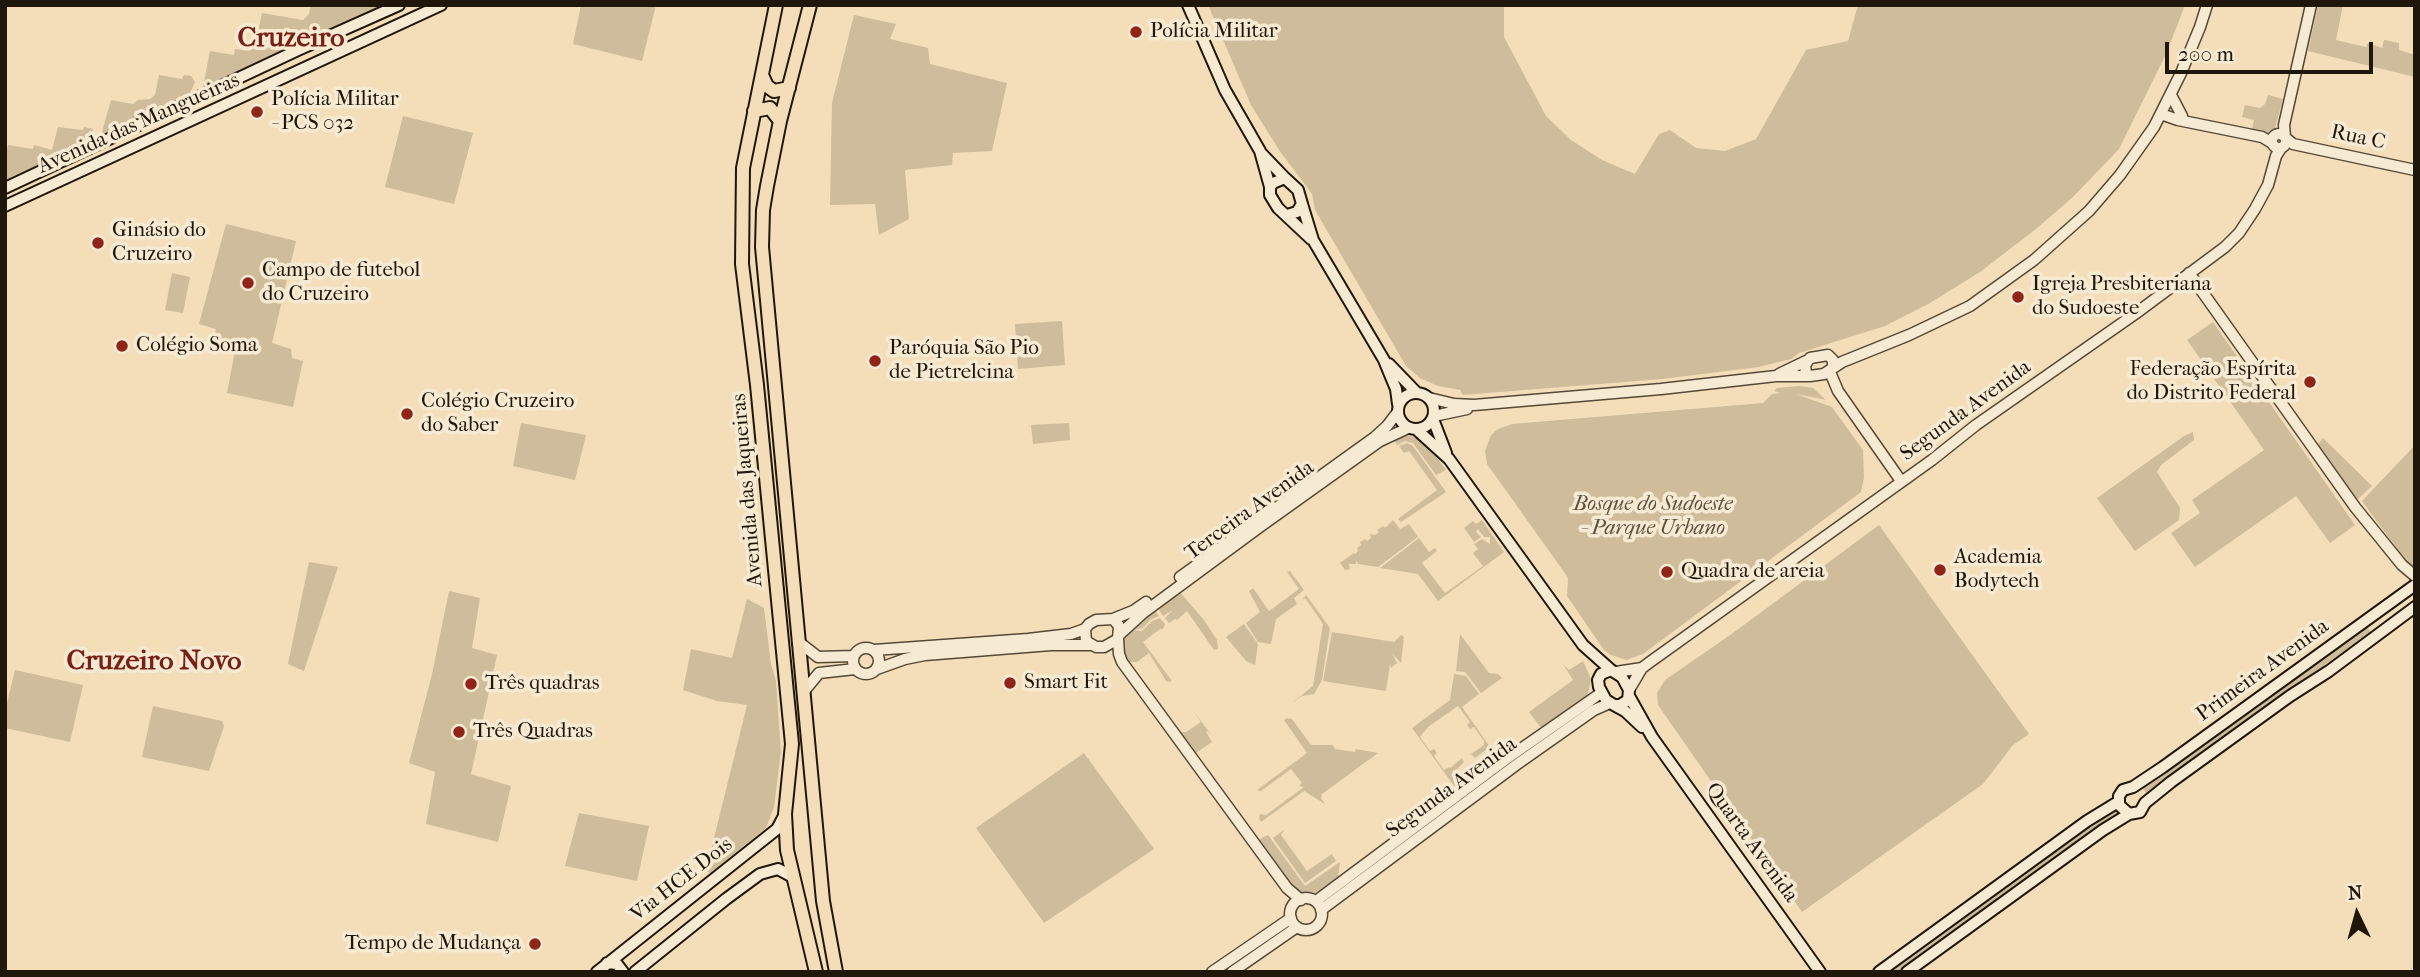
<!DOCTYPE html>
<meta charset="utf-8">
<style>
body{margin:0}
#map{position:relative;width:2420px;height:977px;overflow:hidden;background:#f3deb9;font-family:"IM FELL French Canon",serif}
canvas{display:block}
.frame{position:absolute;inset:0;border:7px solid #20170b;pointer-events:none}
.north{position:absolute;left:2322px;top:879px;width:70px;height:70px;-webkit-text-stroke:5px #f7ead2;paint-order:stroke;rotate:355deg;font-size:19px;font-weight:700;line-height:28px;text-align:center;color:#20170b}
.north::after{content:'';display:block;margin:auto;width:24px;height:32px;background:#20170b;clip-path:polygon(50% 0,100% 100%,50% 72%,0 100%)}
.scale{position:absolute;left:2165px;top:42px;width:208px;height:32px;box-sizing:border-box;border:4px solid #20170b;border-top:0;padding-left:9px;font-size:21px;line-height:24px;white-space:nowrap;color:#20170b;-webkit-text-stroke:5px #f7ead2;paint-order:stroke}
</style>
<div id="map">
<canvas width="2420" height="977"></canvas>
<div class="frame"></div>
<div class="north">N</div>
<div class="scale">200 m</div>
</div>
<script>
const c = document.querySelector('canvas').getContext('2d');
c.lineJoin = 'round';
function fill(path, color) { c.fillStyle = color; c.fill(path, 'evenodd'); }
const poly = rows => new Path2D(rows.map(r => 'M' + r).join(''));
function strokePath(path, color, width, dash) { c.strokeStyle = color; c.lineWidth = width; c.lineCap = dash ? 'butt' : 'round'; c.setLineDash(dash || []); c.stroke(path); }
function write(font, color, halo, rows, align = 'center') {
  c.font = font + ' "IM FELL French Canon",serif'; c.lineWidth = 7; c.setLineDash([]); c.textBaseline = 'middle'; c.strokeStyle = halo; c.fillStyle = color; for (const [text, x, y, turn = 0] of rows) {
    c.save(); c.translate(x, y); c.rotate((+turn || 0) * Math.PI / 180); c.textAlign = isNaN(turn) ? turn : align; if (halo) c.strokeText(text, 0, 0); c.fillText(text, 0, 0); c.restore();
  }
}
fill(poly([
 [311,5,383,5,207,88,203,87,210,51,234,55,235,49,249,51,255,46,262,13,303,20,309,14],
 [581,5,656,5,642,61,573,44],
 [1208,5,1504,5,1504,37,1546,116,1571,140,1602,160,1635,174,1659,134,1670,130,1696,148,1725,151,1756,139,1806,50,1848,41,1858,5,2185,5,2167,52,2119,149,2073,197,2036,229,1980,272,1930,303,1885,326,1799,353,1791,359,1759,367,1662,379,1463,395,1460,390,1438,386,1420,378,1406,366,1315,210,1312,194,1279,150,1251,105],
 [2318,5,2343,5,2336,40,2366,47,2368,43,2382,48,2384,40,2399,43,2399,50,2415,55,2415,77,2308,51],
 [854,15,896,24,890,39,928,48,930,64,1007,83,992,151,953,153,952,165,905,170,909,219,879,235,875,204,830,205,832,103],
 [159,75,182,79,184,75,191,76,195,82,189,96,105,135,102,132,111,100,133,104,138,100,150,99,155,95],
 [2268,95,2283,99,2275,128,2267,133,2252,130,2254,120,2242,117,2245,105,2260,108,2265,104],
 [403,116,473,133,454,204,385,187],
 [58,127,83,130,84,127,93,129,91,142,5,183,5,159,8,145,33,149,34,145,52,150],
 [226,224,296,241,272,343,291,349,292,358,303,361,293,407,227,393,236,345,214,337,216,329,199,324],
 [172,273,190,277,183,313,165,310],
 [1062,321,1065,365,1018,369,1015,324],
 [2213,322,2355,525,2330,543,2296,496,2195,567,2171,533,2200,513,2192,500,2264,450,2187,340],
 [1799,386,1813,388,1826,400,1796,394,1832,407,1863,450,1864,478,1861,492,1643,654,1626,660,1611,655,1604,650,1567,596,1568,578,1564,572,1487,464,1485,451,1491,435,1498,429,1512,424,1763,403,1772,394,1781,393,1774,391,1777,388],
 [521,423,586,435,575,480,513,466],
 [1069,423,1070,440,1033,444,1031,425],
 [2193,432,2194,440,2161,465,2157,472,2180,508,2179,520,2135,551,2097,498,2184,436],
 [1406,435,1421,439,1427,444,1446,470,1436,475,1413,443,1405,441,1397,445,1393,438],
 [2323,438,2372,486,2357,500,2318,444],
 [1407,443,1413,446,1446,492,1401,522,1398,519,1437,490,1409,451,1404,453,1399,446],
 [2415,445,2415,572,2414,572,2362,501],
 [1393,520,1400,529,1409,524,1418,537,1378,567,1358,564,1356,561,1356,564,1349,564,1350,569,1345,570,1340,563,1354,553,1355,554,1358,551,1357,548,1361,545,1360,542,1365,539,1367,541,1371,538,1370,534,1375,535,1379,532,1377,530,1383,526,1385,528],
 [1482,520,1504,552,1438,601,1418,574,1380,568,1419,538,1429,552,1435,548,1437,551,1422,563,1445,593,1483,566,1473,553,1478,549,1474,544,1482,539,1490,544,1490,537,1484,537,1478,529,1476,532,1481,537,1474,542,1464,528,1473,521,1476,524],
 [1879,525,2029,734,2013,745,1983,784,1802,912,1658,705,1657,693,1665,680,1733,633],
 [309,562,338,567,304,671,288,664],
 [1290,571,1304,590,1294,598,1297,604,1276,619,1271,644,1258,642,1246,623,1260,612,1249,591,1253,588,1269,611,1299,589,1287,572],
 [449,591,480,598,472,648,497,655,471,774,511,786,498,842,426,824,435,772,409,763,432,674],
 [1179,591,1204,620,1217,640,1218,649,1214,650,1187,611,1177,620,1175,619,1169,623,1165,618,1173,610,1163,616,1157,607],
 [1306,595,1330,628,1322,680,1314,694,1302,696,1292,703,1313,686,1323,624,1305,598,1301,601],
 [747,599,764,608,771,664,776,681,781,752,774,807,766,828,710,873,706,870,747,705,717,701,683,690,691,649,732,658],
 [1154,609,1159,616,1150,620,1143,628,1133,630,1142,631,1152,621,1160,618,1165,624,1163,629,1160,629,1143,642,1172,681,1170,682,1166,681,1149,653,1137,662,1129,662,1121,651,1122,639],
 [1244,624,1258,644,1255,665,1246,661,1226,637],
 [2365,625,2371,632,2146,793,2141,786],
 [1332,632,1394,642,1401,635,1404,637,1401,663,1392,653,1397,663,1391,668,1390,664,1386,691,1323,681],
 [1460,634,1489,673,1498,674,1502,678,1481,693,1465,672,1456,671],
 [1583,661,1591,679,1588,694,1584,700,1542,729,1500,674,1529,712,1573,680,1563,664,1569,670],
 [15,670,83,685,70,742,5,728,5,711],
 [1454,674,1466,676,1479,694,1462,707,1490,747,1475,758,1471,754,1484,745,1484,741,1474,727,1470,729,1467,725,1470,722,1458,706,1428,727,1420,737,1430,751,1434,749,1437,753,1434,756,1444,770,1449,767,1450,768,1462,758,1464,762,1457,769,1466,781,1475,776,1457,790,1412,728,1450,700],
 [153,706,222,721,224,726,209,771,142,757],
 [1192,709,1213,737,1208,731,1206,732,1212,742,1196,753,1180,732,1186,732,1201,722],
 [1287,718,1292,719,1311,745,1333,745,1335,749,1355,752,1356,749,1378,753,1322,794,1321,798,1325,804,1304,791,1261,822,1259,818,1260,814,1266,815,1304,787,1299,786,1302,783,1291,769,1261,791,1257,790,1307,753,1284,720],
 [1084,753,1154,849,1044,923,976,828],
 [2115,805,2120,812,2039,871,1898,972,1883,972],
 [579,813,649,826,637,881,565,866],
 [1284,830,1281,835,1307,871,1332,854,1336,861,1305,883,1273,838],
 [1268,835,1305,886,1340,862,1338,878,1313,894,1302,895,1295,891,1259,842,1261,838]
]), '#cfbc9b');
const tertiary = poly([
 [2171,95,2182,116],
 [2161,114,2178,120,2262,137,2272,143],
 '2272 141a7 7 0 1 1 14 0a7 7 0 1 1-14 0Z',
 [2285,137,2284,125,2311,5],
 [2287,139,2293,144,2415,170],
 [2189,273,2355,507,2402,565,2415,576],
 [1833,368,1833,360,1828,355,1810,358,1805,365,1806,373,1810,376,1824,374,1842,362,1909,335,1970,306,2034,260,2089,211,2120,175,2154,127,2181,73,2200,27,2207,5],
 [1830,372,1838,391,1901,481],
 [1779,374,1806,361],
 [1429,398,1454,404,1474,405,1661,389,1776,376,1810,376],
 [1434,416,1467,409],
 [1180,577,1375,437,1387,426,1397,413],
 [1113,619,1133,611,1146,602],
 [1113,619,1119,626,1118,639,1104,647,1096,647,1086,641,1085,629,1089,624,1096,620,1113,619],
 [1120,634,1143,613,1261,526,1380,441,1408,428],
 [1118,639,1119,654,1122,662,1287,888,1301,900],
 [800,643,818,657,854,656],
 '853 661a13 13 0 1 1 26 0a13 13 0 1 1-26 0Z',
 [874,650,1028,639,1071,634,1085,629],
 [877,669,905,659,925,655,1051,645,1091,645],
 [1616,672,1642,668],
 [805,690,819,673,855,669],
 [1629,690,1642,668,1650,662,1932,460,1976,425,2135,314,2225,247,2239,233,2255,209,2268,185,2276,156,2281,148],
 '1290 914a16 16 0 1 1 32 0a16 16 0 1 1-32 0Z',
 [1316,901,1505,760,1601,693],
 [1321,910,1516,765,1594,710,1610,703],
 [1212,972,1291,918],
 [1232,972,1297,927]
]);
const secondary = poly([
 [1188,5,1225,90,1260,151,1270,187],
 [1262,154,1285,178],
 [5,188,298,50,399,5],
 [1302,204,1313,240,1384,360,1396,389,1398,404],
 [5,206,441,5],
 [1287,215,1297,212,1302,204,1298,190,1285,178,1273,183,1270,187,1270,195,1278,208,1311,239],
 [1389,364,1416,392],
 '1398 411a18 18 0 1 1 36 0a18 18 0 1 1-36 0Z',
 [1433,419,1446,453],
 [1416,429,1449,459,1583,645,1611,670],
 [1611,670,1622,677,1629,690,1628,700,1620,705,1614,705,1606,700,1599,687,1598,680,1601,674,1611,670],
 [1629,696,1652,737,1820,972],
 [1614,705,1625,711,1642,727],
 [2129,814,2119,805,2119,796,2123,790,2133,787,2163,767,2415,585],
 [607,963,617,964,623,972],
 [597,972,777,829,785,814],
 [635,972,726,899,760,874,778,869,791,876],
 [1879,972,2087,821,2118,802],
 [1907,972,2103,830,2129,814,2140,812,2145,803,2171,782,2290,696,2329,671,2415,607]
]);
const primary = poly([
 [776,5,743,168,742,264,757,385,792,744,785,814,787,850,816,972],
 [810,5,780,121,767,186,763,210,762,247,823,901,836,972],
 [762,75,767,86,774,91,789,88],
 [754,111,770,108,780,121]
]);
strokePath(tertiary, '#554936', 13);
strokePath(secondary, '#20170b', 14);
strokePath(primary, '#20170b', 16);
strokePath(tertiary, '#f7ead2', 10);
strokePath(secondary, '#f7ead2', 10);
strokePath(primary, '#f3deb9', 12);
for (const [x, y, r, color] of [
 [1136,32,7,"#8f2418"],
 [257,112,7,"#8f2418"],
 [98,243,7,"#8f2418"],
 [248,283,7,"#8f2418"],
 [2018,297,7,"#8f2418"],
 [122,346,7,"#8f2418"],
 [875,361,7,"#8f2418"],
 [2310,382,7,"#8f2418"],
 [407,414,7,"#8f2418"],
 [1940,570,7,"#8f2418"],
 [1667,572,7,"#8f2418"],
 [1010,683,7,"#8f2418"],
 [471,684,7,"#8f2418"],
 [459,732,7,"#8f2418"],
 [535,944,7,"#8f2418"]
]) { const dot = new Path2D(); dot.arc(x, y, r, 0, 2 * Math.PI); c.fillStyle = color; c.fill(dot); strokePath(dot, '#f7ead2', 2.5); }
write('21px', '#20170b', '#f7ead2', [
 ["Polícia Militar",1150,32],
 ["Polícia Militar",271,100],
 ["- PCS 032",271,124],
 ["Ginásio do",112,231],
 ["Cruzeiro",112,255],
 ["Campo de futebol",262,271],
 ["do Cruzeiro",262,295],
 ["Igreja Presbiteriana",2032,285],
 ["do Sudoeste",2032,309],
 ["Colégio Soma",136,346],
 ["Paróquia São Pio",889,349],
 ["de Pietrelcina",889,373],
 ["Federação Espírita",2296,370,"right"],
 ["do Distrito Federal",2296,394,"right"],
 ["Colégio Cruzeiro",421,402],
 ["do Saber",421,426],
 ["Academia",1954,558],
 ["Bodytech",1954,582],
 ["Quadra de areia",1681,572],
 ["Smart Fit",1024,683],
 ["Três quadras",485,684],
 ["Três Quadras",473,732],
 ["Tempo de Mudança",521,944,"right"]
], 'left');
write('21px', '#20170b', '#f7ead2', [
 ["Avenida das Mangueiras",139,124,-24],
 ["Rua C",2358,138,12],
 ["Segunda Avenida",1966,411,-36],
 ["Avenida das Jaqueiras",748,490,-95],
 ["Terceira Avenida",1250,511,-36],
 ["Primeira Avenida",2263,671,-36],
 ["Segunda Avenida",1452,788,-36],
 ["Quarta Avenida",1751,843,54],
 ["Via HCE Dois",682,880,-38]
]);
write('italic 21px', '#5d513d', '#f7ead2', [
 ["Bosque do Sudoeste",1653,505],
 ["- Parque Urbano",1653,529]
]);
write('bold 28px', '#7a1f14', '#f7ead2', [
 ["Cruzeiro",291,39],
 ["Cruzeiro Novo",154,662]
]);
</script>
